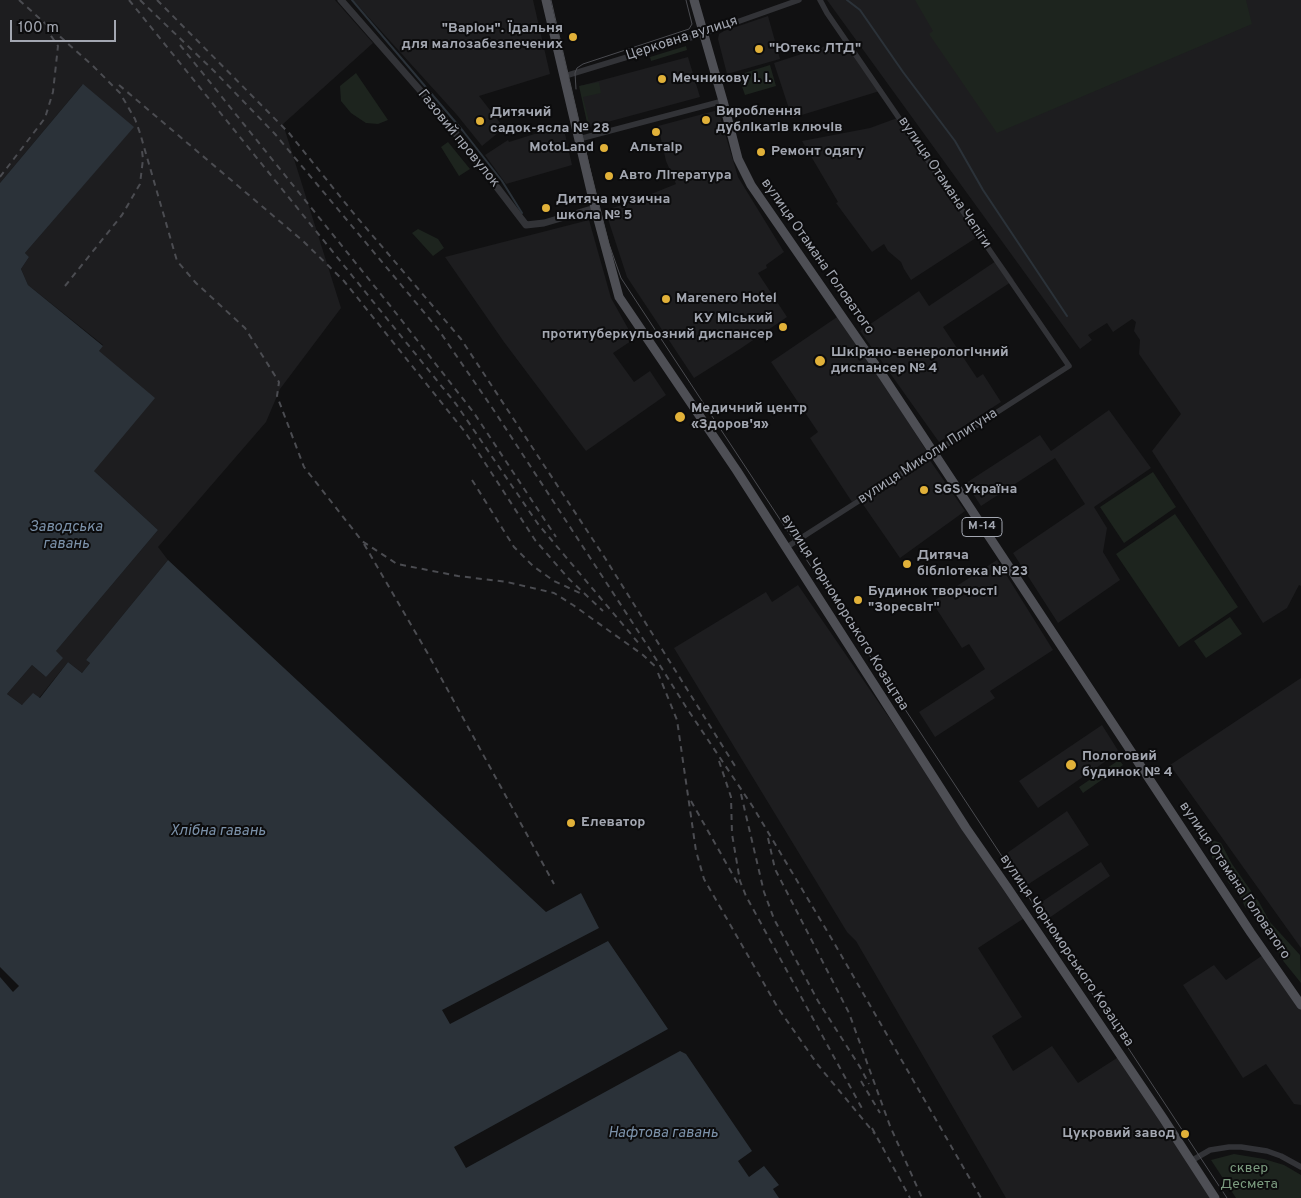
<!DOCTYPE html>
<meta charset="utf-8">
<style>
body{margin:0}
#map{position:relative;width:1301px;height:1198px;overflow:hidden;background:#111112;font-family:Overpass,sans-serif}
canvas{display:block}
.scale{position:absolute;left:10px;top:20px;width:106px;height:22px;box-sizing:border-box;border:2px solid #a3a7b1;border-top:0;padding-left:6px;font-size:15px;line-height:18px;white-space:nowrap;color:#a3a7b1;-webkit-text-stroke:4px #0c0c0d;paint-order:stroke}
</style>
<div id="map">
<canvas width="1301" height="1198"></canvas>
<div class="scale">100 m</div>
</div>
<script>
const c = document.querySelector('canvas').getContext('2d');
c.lineJoin = 'round';
function fill(path, color) { c.fillStyle = color; c.fill(path, 'evenodd'); }
const poly = rows => new Path2D(rows.map(r => 'M' + r).join(''));
function strokePath(path, color, width, dash) { c.strokeStyle = color; c.lineWidth = width; c.lineCap = dash ? 'butt' : 'round'; c.setLineDash(dash || []); c.stroke(path); }
function write(font, color, halo, rows, align = 'center') {
  c.font = font + ' Overpass,sans-serif'; c.lineWidth = 4; c.setLineDash([]); c.textBaseline = 'middle'; c.strokeStyle = halo; c.fillStyle = color; for (const [text, x, y, turn = 0] of rows) {
    c.save(); c.translate(x, y); c.rotate((+turn || 0) * Math.PI / 180); c.textAlign = isNaN(turn) ? turn : align; if (halo) c.strokeText(text, 0, 0); c.fillText(text, 0, 0); c.restore();
  }
}
fill(poly([
 [0,0,335,0,373,43,283,124,341,308,280,389,266,422,158,547,168,560,86,660,90,663,82,673,68,662,39,698,22,705,7,694,32,665,46,677,55,652,158,530,94,471,99,351,103,345,28,285,21,269,29,257,25,253,133,127,82,85,0,183],
 [353,0,533,0,550,74,479,96,504,128,482,146,457,115],
 [827,0,1301,0,1301,586,1299,585,1287,608,1263,623,1152,451,1181,414,1139,354,1140,340,1134,331,1136,322,1132,319,1113,332,1107,323,1088,335,1092,340,1080,349],
 [768,16,780,59,727,74,718,39,719,34,724,31],
 [844,40,883,90,792,118,774,63],
 [688,57,700,97,589,127,580,86],
 [718,110,738,177,784,252,766,265,767,268,758,273,787,317,740,349,694,378,627,277,605,210,629,203,676,184,666,161,658,126],
 [900,117,982,234,911,280,904,269,901,262,888,251,884,244,872,252,836,203,838,202,802,141,870,128],
 [563,125,572,165,506,184,485,155,508,140,509,142],
 [589,220,611,298,634,339,613,353,634,382,650,371,666,395,586,451,504,342,445,257],
 [999,259,1014,280,943,327,977,378,983,374,1001,402,939,442,860,331,919,291,929,306],
 [840,315,928,453,852,502,810,438,818,432,771,362],
 [1109,410,1151,468,1094,507,1107,528,1103,552,1120,580,1058,623,1013,553,1085,504,1055,458,981,506,966,483,1040,435,1051,451],
 [929,459,965,511,900,558,862,503],
 [997,560,1053,650,990,691,995,698,935,737,919,712,985,669,969,644,962,648,932,602],
 [798,585,1026,917,978,948,1022,1017,992,1036,1013,1071,1052,1046,1078,1083,1120,1056,1212,1198,1006,1198,856,941,847,932,674,648,766,592,772,602],
 [1301,678,1301,948,1170,765],
 [1102,725,1119,752,1038,808,1019,781],
 [1067,811,1089,845,1027,885,1007,853],
 [1101,862,1110,876,1049,918,1040,903],
 [1263,955,1301,1008,1301,1105,1294,1104,1266,1064,1243,1078,1183,985,1214,965,1226,980]
]), '#1d1d1f');
fill(poly([
 [915,0,1246,0,1252,24,997,133,929,34,933,31],
 [686,46,687,50,651,61,650,57],
 [770,65,776,86,745,95,738,75],
 [356,73,388,120,378,124,366,123,351,113,341,101,340,86],
 [599,82,601,93,583,97,590,126,588,127,579,86],
 [448,142,470,169,459,176,441,147],
 [418,229,438,239,444,248,433,256,412,233],
 [1153,472,1176,507,1124,543,1100,507],
 [1175,514,1238,607,1179,647,1116,554],
 [1230,617,1242,634,1206,658,1194,641],
 [1119,760,1123,765,1083,793,1079,787],
 [1212,840,1221,843,1232,864,1259,902,1270,922,1300,955,1301,983,1284,962,1261,921,1245,907,1241,898,1228,882,1222,865,1212,858],
 [1234,1154,1264,1159,1284,1165,1301,1175,1301,1198,1236,1198,1211,1160]
]), '#1d241e');
fill(poly([
 [83,84,134,127,25,253,29,257,21,269,28,285,103,346,99,351,155,398,94,471,158,530,56,651,63,658,46,677,32,665,7,694,22,705,33,693,40,698,68,662,82,673,90,663,86,660,168,560,546,912,581,893,599,928,442,1010,450,1024,608,941,668,1029,454,1147,466,1168,680,1051,686,1054,752,1151,738,1161,749,1177,764,1166,779,1185,773,1189,779,1198,0,1198,0,183]
]), '#2b3239');
fill(poly([
 [0,967,19,986,13,992,0,977]
]), '#111112');
strokePath(poly([
 [352,0,463,131,502,181,522,213],
 [847,0,860,10,903,72,955,141,983,190,1067,316]
]), '#2b3239', 2);
strokePath(poly([
 [565,76,703,34,799,0],
 [579,139,723,101],
 [787,547,1069,366,827,13,820,0],
 [1191,1161,1210,1150,1229,1147,1241,1147,1267,1151,1281,1156,1301,1167]
]), '#323337', 5.5);
strokePath(poly([
 [341,0,440,113,526,225,544,223,595,208]
]), '#323337', 7);
strokePath(poly([
 [546,0,595,208,619,297,737,471,966,828,1007,887,1163,1118,1215,1198],
 [694,0,723,101,738,159,751,185,883,376,1251,933,1301,1005]
]), '#4e4f55', 9);
strokePath(poly([
 [551,0,590,169,609,244,621,278,1227,1198],
 [576,89,575,73,577,68,583,64,689,29,692,24,686,0]
]), '#4b4c51', 1);
strokePath(poly([
 [19,0,93,66,120,93,135,119,140,133,177,261,196,283,245,328,279,382,277,396,304,467,362,541,397,564,458,576,507,582,554,593,573,605,643,655,658,669],
 [129,0,456,404,538,524,641,646],
 [140,0,214,71,275,134,438,329,493,409,649,648,686,707,753,807,833,941,981,1198],
 [157,0,289,133,355,215,461,339,605,558,735,766],
 [180,45,392,308,474,413,556,537],
 [119,85,303,241,344,281,465,432,535,540,569,579,603,611],
 [0,177,45,118,53,92,58,46,47,30],
 [65,286,122,215,140,184,143,159,142,151],
 [472,480,514,547,533,566,554,581,580,593],
 [364,544,428,654,554,884],
 [658,673,677,720,696,851,704,879,778,1008,818,1065,875,1134],
 [719,761,731,797,732,834,740,881,746,896,864,1112],
 [741,794,764,892,774,919,818,1001,860,1067,869,1084],
 [691,801,738,884],
 [768,838,775,869,849,1013,890,1126,922,1198],
 [861,1081,880,1113],
 [872,1128,910,1198]
]), '#4b4c51', 2, [6, 5]);
for (const [x, y, r, color] of [
 [573,37,5,"#e1b139"],
 [759,49,5,"#e1b139"],
 [662,79,5,"#e1b139"],
 [706,120,5,"#e1b139"],
 [480,121,5,"#e1b139"],
 [656,132,5,"#e1b139"],
 [604,148,5,"#e1b139"],
 [761,152,5,"#e1b139"],
 [609,176,5,"#e1b139"],
 [546,208,5,"#e1b139"],
 [666,299,5,"#e1b139"],
 [783,327,5,"#e1b139"],
 [820,361,6,"#e1b139"],
 [680,417,6,"#e1b139"],
 [924,490,5,"#e1b139"],
 [907,564,5,"#e1b139"],
 [858,600,5,"#e1b139"],
 [1071,765,6,"#e1b139"],
 [571,823,5,"#e1b139"],
 [1185,1134,5,"#e1b139"]
]) { const dot = new Path2D(); dot.arc(x, y, r, 0, 2 * Math.PI); c.fillStyle = color; c.fill(dot); strokePath(dot, '#0c0c0d', 2); }
for (const [x, y, w] of [
 [982,527,40]
]) { const box = new Path2D(); box.roundRect(x - w / 2, y - 9.5, w, 19, 4); c.fillStyle = '#0c0c0d'; c.fill(box); strokePath(box, '#a3a7b1', 1); }
write('bold 12px', '#a3a7b1', null, [
 ["М-14",982,527]
]);
write('bold 14px', '#a3a7b1', '#0c0c0d', [
 ["\"Варіон\". Їдальня",563,29,"right"],
 ["для малозабезпечених",563,45,"right"],
 ["\"Ютекс ЛТД\"",769,49],
 ["Мечникову І. І.",672,79],
 ["Вироблення",716,112],
 ["дублікатів ключів",716,128],
 ["Дитячий",490,113],
 ["садок-ясла № 28",490,129],
 ["MotoLand",594,148,"right"],
 ["Альтаір",656,148,"center"],
 ["Ремонт одягу",771,152],
 ["Авто Література",619,176],
 ["Дитяча музична",556,200],
 ["школа № 5",556,216],
 ["Marenero Hotel",676,299],
 ["КУ Міський",773,319,"right"],
 ["протитуберкульозний диспансер",773,335,"right"],
 ["Шкіряно-венерологічний",831,353],
 ["диспансер № 4",831,369],
 ["Медичний центр",691,409],
 ["«Здоров'я»",691,425],
 ["SGS Україна",934,490],
 ["Дитяча",917,556],
 ["бібліотека № 23",917,572],
 ["Будинок творчості",868,592],
 ["\"Зоресвіт\"",868,608],
 ["Пологовий",1082,757],
 ["будинок № 4",1082,773],
 ["Елеватор",581,823],
 ["Цукровий завод",1175,1134,"right"]
], 'left');
write('14px', '#a3a7b1', '#0c0c0d', [
 ["Церковна вулиця",682,39,-18],
 ["Газовий провулок",458,139,51],
 ["вулиця Отамана Чепіги",944,183,56],
 ["вулиця Отамана Головатого",817,257,55],
 ["вулиця Миколи Плигуна",928,457,-33],
 ["вулиця Чорноморського Козацтва",844,613,58],
 ["вулиця Отамана Головатого",1234,881,56],
 ["вулиця Чорноморського Козацтва",1066,951,56]
]);
write('14px', '#7b9b7f', '#0c0c0d', [
 ["сквер",1249,1169],
 ["Десмета",1249,1185]
]);
write('italic 15px', '#7c92aa', '#0c0c0d', [
 ["Заводська",66,528],
 ["гавань",66,545],
 ["Хлібна гавань",218,832],
 ["Нафтова гавань",663,1134]
]);
</script>
